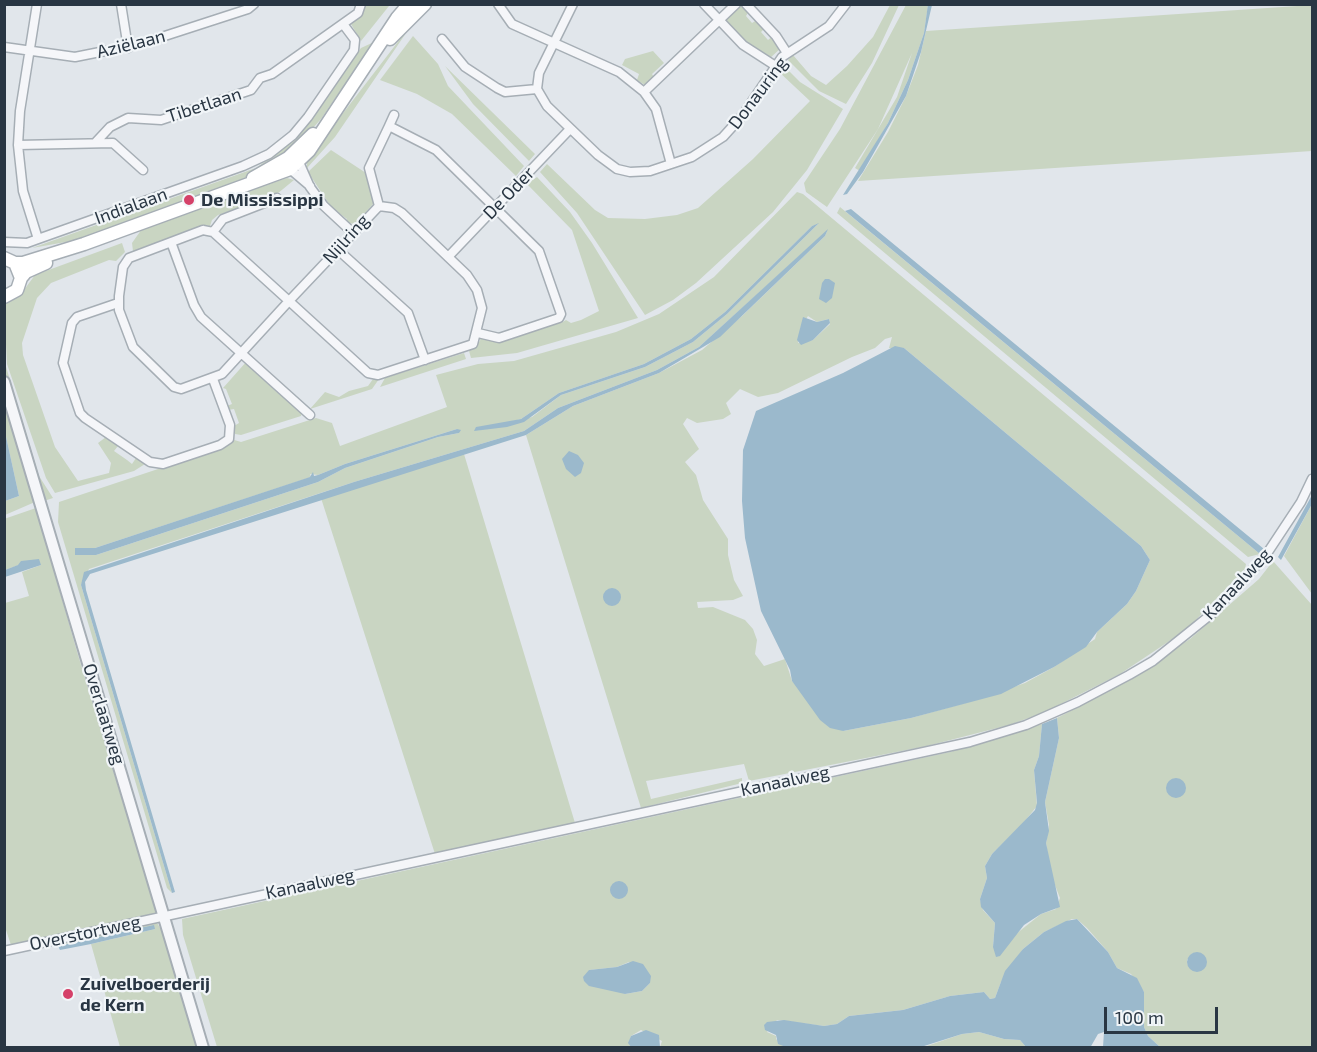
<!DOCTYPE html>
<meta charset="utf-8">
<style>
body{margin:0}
#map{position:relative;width:1317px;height:1052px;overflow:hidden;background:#e1e6eb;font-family:"Exo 2",sans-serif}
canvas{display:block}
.frame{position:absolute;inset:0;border:6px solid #293643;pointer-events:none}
.scale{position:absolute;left:1104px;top:1007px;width:114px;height:27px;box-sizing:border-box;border:3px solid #293643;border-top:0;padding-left:8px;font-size:18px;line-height:21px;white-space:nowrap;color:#293643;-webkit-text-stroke:4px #f1f5f8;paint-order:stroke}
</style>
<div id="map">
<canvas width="1317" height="1052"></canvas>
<div class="frame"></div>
<div class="scale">100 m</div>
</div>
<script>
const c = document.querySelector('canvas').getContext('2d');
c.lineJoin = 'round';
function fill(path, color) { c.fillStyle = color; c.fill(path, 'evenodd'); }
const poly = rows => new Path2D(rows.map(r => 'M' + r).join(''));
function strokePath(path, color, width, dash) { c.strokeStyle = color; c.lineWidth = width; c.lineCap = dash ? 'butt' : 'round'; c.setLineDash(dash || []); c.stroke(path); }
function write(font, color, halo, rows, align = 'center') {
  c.font = font + ' "Exo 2",sans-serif'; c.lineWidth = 4.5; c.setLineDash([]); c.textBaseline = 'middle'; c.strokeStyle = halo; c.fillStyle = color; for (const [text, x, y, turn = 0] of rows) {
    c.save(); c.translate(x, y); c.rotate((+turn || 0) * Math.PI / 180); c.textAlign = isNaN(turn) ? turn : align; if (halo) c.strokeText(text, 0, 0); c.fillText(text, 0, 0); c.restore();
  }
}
fill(poly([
 [364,5,389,6,361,41,351,24,362,13],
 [740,5,749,11,746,16,752,23,757,20,765,28,761,32,768,40,773,36,781,48,769,59,768,55,751,48,723,21],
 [890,5,899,5,872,63,846,104,819,91,788,60,793,55,811,76,826,85,847,66,873,37],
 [906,5,928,5,924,33,908,80,888,123,860,171,855,168,897,97,912,53,878,129,827,207,806,192,804,183,840,129],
 [1312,5,1312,151,858,181,888,132,906,96,918,65,926,31],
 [417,17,335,137,307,168,307,160],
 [413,36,438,64,448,86,524,166,516,176,452,114,417,94,380,80],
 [374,42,321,119,303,139,262,171,233,185,77,240,32,248,256,168,289,144,361,48],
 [653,51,664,63,652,74,655,79,645,85,637,80,639,74,622,65,625,59],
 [781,63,800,82,843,109,807,170,773,212,696,283,673,300,645,315,577,213,540,172,547,164,595,210,608,218,645,219,677,215,698,208,753,159,810,101,778,71],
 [445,66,535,154,529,161,473,104],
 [331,150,366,173,374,203,355,224,347,223,347,219,331,207,308,172],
 [537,177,570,212,592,243,638,318,517,353,471,358,469,351,480,341,481,336,497,341,560,320,561,323,566,320,571,323,581,320,599,311,572,230,527,184],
 [287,178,294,180,277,194,218,215,212,220,210,226,204,225,133,251,132,243,144,226],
 [797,192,803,194,1246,564,1245,569,1189,627,1168,642,1120,674,1043,713,1009,725,927,746,749,781,744,764,646,781,651,799,742,778,742,783,641,808,526,435,573,406,659,373,702,350,742,316,825,236,827,231,699,347,657,370,558,408,524,431,354,482,89,569,81,585,172,893,167,888,58,522,59,502,224,447,231,439,241,442,316,418,332,423,340,446,447,407,436,375,478,364,514,361,616,332,659,314,714,277],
 [818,224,727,314,693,342,645,367,561,395,532,417,476,431,521,419,559,393,644,364,691,339,725,312,812,226],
 [808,316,817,322,829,319,830,324,813,340,798,343,801,327],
 [892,337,889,348,904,348,1141,546,1150,560,1136,591,1127,604,1097,632,1095,639,1054,667,1025,683,972,701,911,718,843,731,792,681,785,659,764,666,755,654,757,640,753,629,745,620,713,607,698,608,697,602,733,600,743,596,734,580,728,555,728,539,703,500,696,475,685,462,699,449,683,424,687,418,697,423,723,419,731,414,726,403,740,389,758,397,778,393,852,357,875,348,885,339],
 [457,429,459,433,438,437,345,468,318,482,96,555,75,555,75,548,95,548,311,477,310,474,318,475,345,464],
 [840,207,1260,554,1248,557,837,213],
 [122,243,125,252,116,261,109,260,51,283,37,298,22,343,23,355,55,447,78,481,109,473,111,463,98,443,106,437,118,446,114,451,127,460,132,464,136,458,145,464,134,471,55,493,46,478,7,364,4,305,21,294,35,275],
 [464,353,466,359,380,387,385,378],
 [4,360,39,476,53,498,44,501,5,373],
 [247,361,266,378,266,382,280,395,284,394,302,412,301,416,241,435,235,434,234,426,239,423,234,409,228,410,227,406,232,404,226,389,223,388],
 [373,379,379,379,372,389,310,409,325,392,339,397,349,391,368,386],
 [4,395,35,502,5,515,5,501,19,496,5,432],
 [464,454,575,823,435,854,321,498],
 [1312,504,1312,594,1284,556],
 [36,508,78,655,157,914,11,945,4,924,5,603,29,596,22,572,41,565,19,565,5,570,4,519],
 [1273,561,1312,605,1312,1047,1160,1047,1148,1036,1144,1027,1144,992,1131,974,1117,968,1108,952,1087,928,1077,919,1072,919,1044,932,1023,949,1001,982,995,998,990,999,984,992,950,996,903,1010,849,1016,837,1024,824,1026,777,1020,767,1032,776,1036,776,1039,786,1047,813,1047,660,1047,662,1041,641,1030,631,1036,629,1043,631,1048,217,1047,183,935,182,919,950,752,1042,724,1039,756,1034,770,1037,806,1021,826,992,854,985,866,987,878,980,899,983,910,995,923,993,947,1016,934,1041,914,1056,909,1060,898,1051,875,1046,843,1049,825,1045,802,1059,738,1057,718,1111,690,1190,639,1259,579],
 [1193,953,1200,953,1206,959,1206,965,1200,971,1188,966,1187,960],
 [629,962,650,983,642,991,625,994,589,970,617,967],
 [156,921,166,938,199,1047,120,1047,91,944,155,929,58,946,61,941],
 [979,1032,1004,1039,1020,1040,1026,1047,921,1048,962,1034]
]), '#c9d5c2');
fill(poly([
 [928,4,932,5,921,52,906,96,863,172,847,194,843,195,888,123,908,80,924,33],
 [851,209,1264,549,1260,554,845,211],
 [819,223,727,314,693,342,645,367,561,395,524,422,507,427,474,431,476,427,521,419,559,393,644,364,691,339,725,312,812,226],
 [828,229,825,236,720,337,659,373,573,406,526,435,90,574,85,582,86,590,175,892,172,893,81,585,84,572,354,482,524,431,558,408,657,370,699,347],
 [825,279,829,279,835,283,832,298,826,303,819,299,822,283],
 [803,317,817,322,829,319,830,323,813,340,801,345,797,340],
 [895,346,904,348,1141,546,1150,560,1136,591,1127,604,1097,632,1086,647,1054,667,1001,694,911,718,843,731,830,728,820,720,792,681,790,670,761,611,745,538,742,501,743,450,756,411,843,373],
 [457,429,461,430,459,433,438,437,345,468,318,482,96,555,75,555,75,548,95,548,310,477,313,472,314,476,318,475,345,464],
 [5,432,19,496,5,501,4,501],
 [569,451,578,455,584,463,581,473,575,477,566,469,562,459],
 [1312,495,1312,504,1281,560,1278,557],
 [39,559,41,565,5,577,5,570,18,565,21,561],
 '603 597a9 9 0 1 1 18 0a9 9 0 1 1-18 0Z',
 [1057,718,1059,738,1045,802,1049,831,1046,843,1060,907,1041,914,1024,925,1000,956,996,957,993,947,995,923,981,907,980,899,987,878,985,866,992,854,1035,810,1037,803,1034,770,1039,756,1042,724],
 '1166 788a10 10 0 1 1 20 0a10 10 0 1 1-20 0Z',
 '610 890a9 9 0 1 1 18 0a9 9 0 1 1-18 0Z',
 [1077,919,1108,952,1117,968,1137,978,1144,992,1144,1027,1148,1036,1160,1047,1103,1047,1104,1032,1098,1034,1090,1048,1026,1047,1020,1040,1004,1039,979,1032,962,1034,921,1047,786,1047,778,1044,776,1035,765,1030,764,1025,767,1022,784,1020,824,1026,837,1024,849,1016,903,1010,950,996,984,992,990,999,995,998,1005,971,1023,949,1044,932,1066,921],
 [154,925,155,929,91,944,60,950,58,946],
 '1187 962a10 10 0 1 1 20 0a10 10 0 1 1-20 0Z',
 [633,961,643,964,651,976,650,983,642,991,625,994,589,986,584,981,583,977,589,970,617,967],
 [646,1030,659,1035,660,1047,631,1047,628,1043,631,1036]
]), '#9bb9cc');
const minor = poly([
 [37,4,20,111,18,145,23,191,38,239],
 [121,4,128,48],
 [498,4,512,24,619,72,644,92],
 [573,4,539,73,537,89,547,106,598,155,617,169,630,172,650,171,692,157,723,137,742,116,782,57,829,26,846,4],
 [704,4,743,45,774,65],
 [746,4,776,36,787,53],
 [442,39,465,67,497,88,505,92,537,89],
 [4,47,75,57,140,44,248,9,254,4],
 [389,126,394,115],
 [96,142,110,127,128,118,161,120,251,90,260,78,272,74,358,13,361,4],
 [18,145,113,143,143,170],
 [294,160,299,162,310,187,324,206,352,232],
 [289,164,290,169,310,186],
 [671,164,656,109,644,92,736,4],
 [379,206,394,208,402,213,467,275,477,290,482,308,473,344,378,375,368,373,289,301,379,206],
 [379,206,369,168,389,126,436,150,539,251,561,314,559,318,499,338,478,333],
 [203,230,213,232,289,301,222,374,181,389,174,387,133,347,119,310,119,296,123,267,129,258,203,230],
 [213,232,223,219,277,198],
 [4,242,27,243,38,239,243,166,269,154,293,135,308,117,354,50,355,40,343,24],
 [171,242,194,305,201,317,310,415],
 [337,249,408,313,425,360],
 [448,257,570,129],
 [118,303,77,317,72,323,63,363,80,413,85,418,150,462,163,464,220,445,229,439,230,425,213,379],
 [4,951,970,742,1026,725,1078,702,1129,675,1153,661,1214,612,1266,555,1301,502,1312,479]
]);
const tertiary = poly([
 [4,382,203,1048]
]);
const secondary = poly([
 [390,39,425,4],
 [253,178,288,158,313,134],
 [4,258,15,263,21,278,17,290,4,297],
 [15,263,23,263,84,244,290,169,309,151,397,18,409,4],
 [21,278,26,272,46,263]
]);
strokePath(minor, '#a6aeb5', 11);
strokePath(tertiary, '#a6aeb5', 14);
strokePath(secondary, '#a6aeb5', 15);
strokePath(minor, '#f5f6f9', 8);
strokePath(tertiary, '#f5f6f9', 10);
strokePath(secondary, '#fff', 12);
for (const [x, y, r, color] of [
 [189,200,6,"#d54169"],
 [68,994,6,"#d54169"]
]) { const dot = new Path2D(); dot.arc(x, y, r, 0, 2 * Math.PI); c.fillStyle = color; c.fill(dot); strokePath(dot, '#f1f5f8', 2); }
write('18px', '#293643', '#f1f5f8', [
 ["Aziëlaan",131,44,-14],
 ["Donauring",758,93,-53],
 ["Tibetlaan",204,105,-18],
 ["De Oder",509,193,-46],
 ["Indialaan",131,206,-20],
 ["Nijlring",346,239,-48],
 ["Kanaalweg",1237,584,-47],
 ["Overlaatweg",104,714,73],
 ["Kanaalweg",785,781,-12],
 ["Kanaalweg",310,884,-12],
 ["Overstortweg",85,933,-12]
]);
write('bold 18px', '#293643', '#f1f5f8', [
 ["De Mississippi",201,200],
 ["Zuivelboerderij",80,984],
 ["de Kern",80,1005]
], 'left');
</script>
